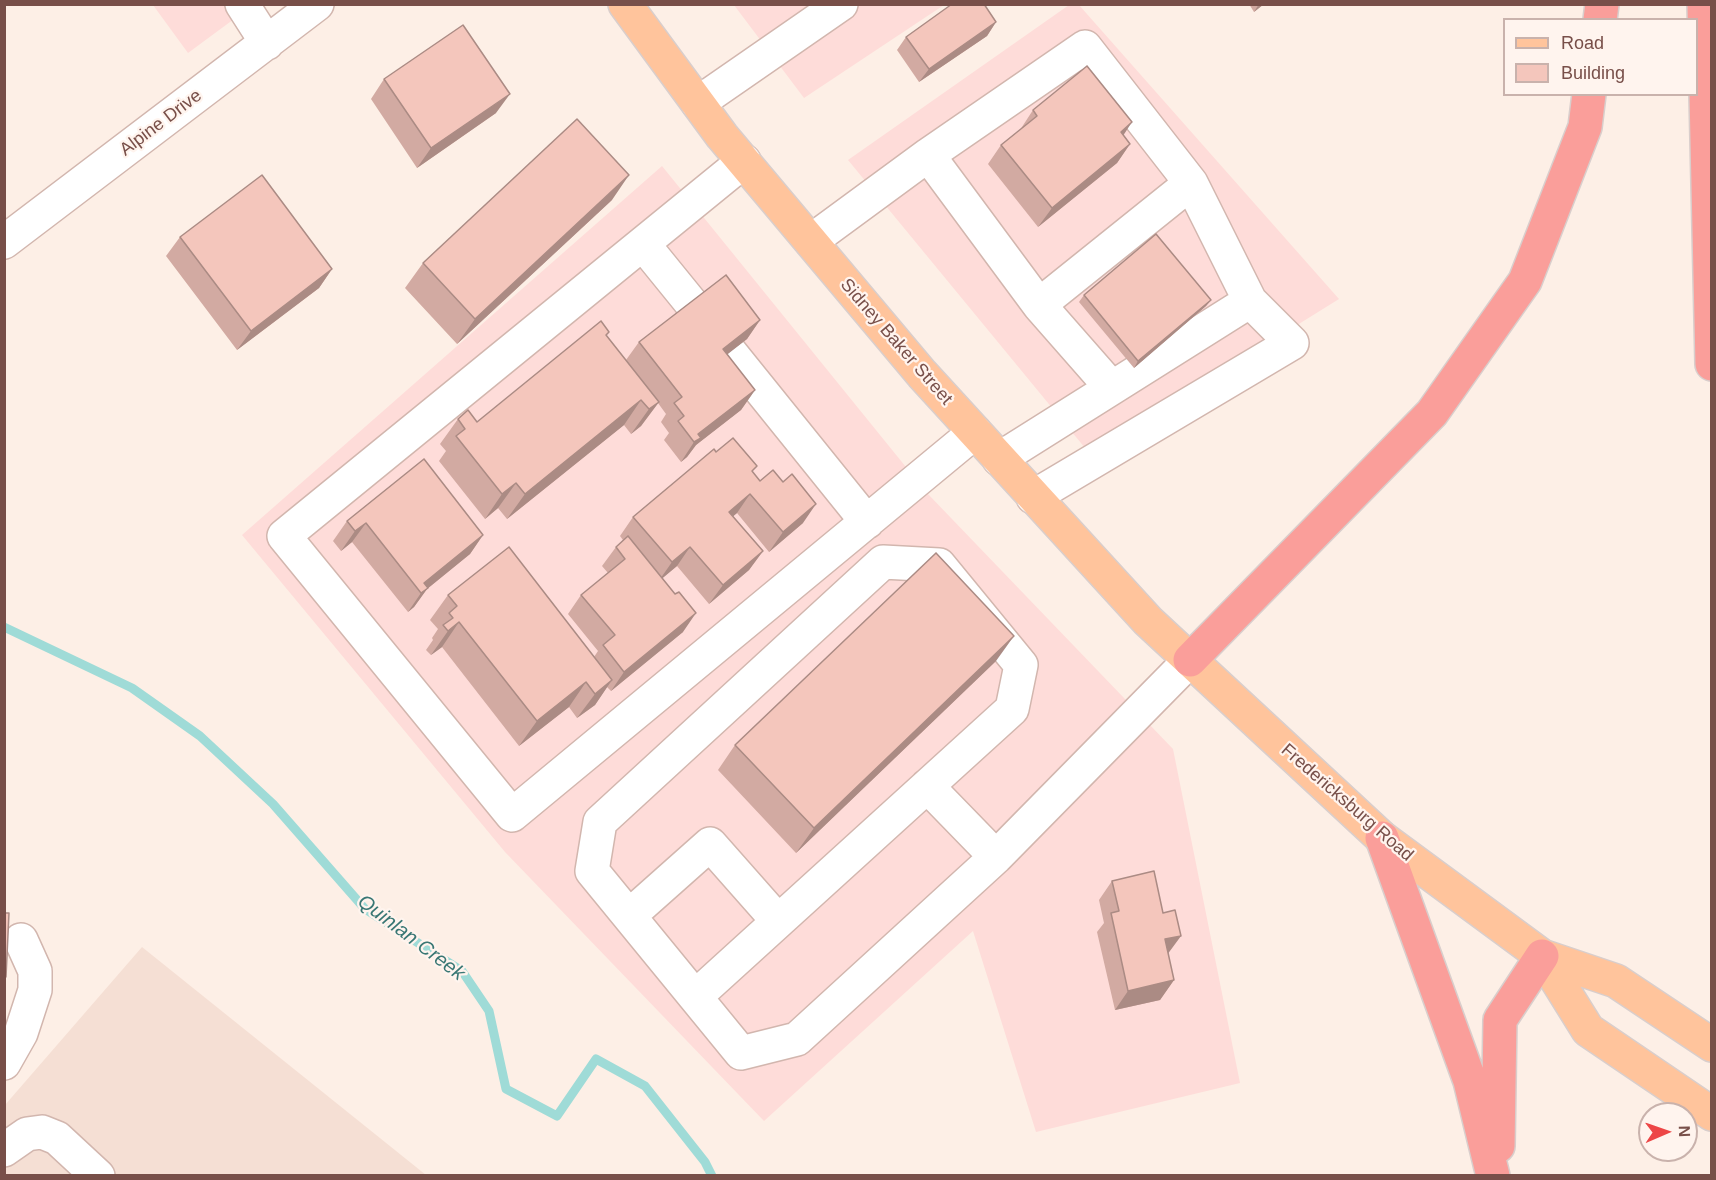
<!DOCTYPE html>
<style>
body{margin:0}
#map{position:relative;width:1716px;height:1180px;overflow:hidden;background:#fdefe6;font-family:Helvetica,sans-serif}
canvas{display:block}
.frame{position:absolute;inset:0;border:6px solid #784f49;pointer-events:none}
.legend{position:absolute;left:1503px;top:18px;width:195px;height:78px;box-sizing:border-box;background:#fff4ee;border:2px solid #c9b2ac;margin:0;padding:8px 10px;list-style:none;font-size:18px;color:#784f49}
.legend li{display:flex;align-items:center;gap:12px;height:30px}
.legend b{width:30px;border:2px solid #c9b2ac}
.north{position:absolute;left:1638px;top:1102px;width:60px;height:60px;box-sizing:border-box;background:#fff4ee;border:2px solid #c9b2ac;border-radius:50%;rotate:88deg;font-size:16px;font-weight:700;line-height:24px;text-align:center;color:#784f49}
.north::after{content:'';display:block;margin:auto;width:21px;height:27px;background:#ed4646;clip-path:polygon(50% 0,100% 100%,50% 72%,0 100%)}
</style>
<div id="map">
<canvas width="1716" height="1180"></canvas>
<div class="frame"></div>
<ul class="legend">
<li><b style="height:8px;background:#ffc49c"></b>Road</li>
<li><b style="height:16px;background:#f4c6bc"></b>Building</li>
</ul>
<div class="north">N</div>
</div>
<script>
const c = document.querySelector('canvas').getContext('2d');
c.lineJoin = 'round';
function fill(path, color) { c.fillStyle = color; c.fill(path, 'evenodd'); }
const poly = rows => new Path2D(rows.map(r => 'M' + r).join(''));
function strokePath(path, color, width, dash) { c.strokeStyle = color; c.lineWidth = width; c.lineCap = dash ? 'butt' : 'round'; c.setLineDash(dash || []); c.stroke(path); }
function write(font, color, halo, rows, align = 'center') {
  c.font = font + ' Helvetica,sans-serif'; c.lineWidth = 4.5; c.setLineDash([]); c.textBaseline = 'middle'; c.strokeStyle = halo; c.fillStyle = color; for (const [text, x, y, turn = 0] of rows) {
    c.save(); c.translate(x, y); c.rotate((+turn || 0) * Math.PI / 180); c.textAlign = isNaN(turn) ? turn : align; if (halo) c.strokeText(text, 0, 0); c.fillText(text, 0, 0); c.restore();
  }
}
fill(poly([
 [142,947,426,1175,5,1176,5,1105]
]), '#f5dfd4');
fill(poly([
 [153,5,253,5,188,53],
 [734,5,944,5,804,98],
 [1069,5,1079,5,1339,299,1090,454,848,160],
 [662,166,927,493,1173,749,1240,1083,1036,1132,973,931,764,1121,505,852,242,535]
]), '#fedcd9');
strokePath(poly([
 [4,627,132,688,200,736,273,804,365,909,462,971,489,1011,506,1089,557,1116,596,1059,645,1086,705,1162,712,1176]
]), '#9fdbd7', 9);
const minor = poly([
 [242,4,267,43],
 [698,103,841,4],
 [928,155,1039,305,1111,387],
 [744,161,284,536,512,815,975,432],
 [811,241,928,155,1085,47,1191,183,1250,301,1292,343,1033,497],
 [4,242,317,4],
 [643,244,695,308],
 [1039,305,1191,183],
 [730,352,867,522],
 [999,459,1250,301],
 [927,786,996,857],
 [629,916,710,844,778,921],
 [695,997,1012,709,1021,665,939,565,883,562,600,822,592,871,741,1053,797,1039,996,857,1190,660],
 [4,1063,21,1033,35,990,35,971,21,940],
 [4,1150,27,1134,42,1132,57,1138,98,1176]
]);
const major = poly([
 [625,4,722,136,922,374,1148,621,1382,838,1542,956,1616,981,1712,1045],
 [1542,956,1588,1030,1712,1114]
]);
const highway = poly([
 [1704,4,1712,364],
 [1600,20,1602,4],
 [1190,660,1432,413,1525,281,1585,127,1589,94],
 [1382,838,1470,1081,1493,1176],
 [1498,1146,1500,1020,1542,956]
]);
strokePath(minor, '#d2b6ae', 36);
strokePath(major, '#d9cecc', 36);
strokePath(highway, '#d9cecc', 36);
strokePath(minor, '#fff', 33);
strokePath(major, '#ffc49c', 33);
strokePath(highway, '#fa9e9a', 33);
fill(poly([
 [1249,4,1264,4,1254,12],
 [996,22,987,36,919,82,897,50,906,37],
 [384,79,496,113,417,168,371,99],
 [1033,110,1123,135,1130,144,1117,163,1038,227,988,164,1001,145,1020,130],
 [612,200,457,344,405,288,423,263],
 [180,237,332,269,319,288,237,350,166,256],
 [1084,295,1211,300,1206,306,1134,368,1079,302],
 [760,320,747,339,727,354,755,390,741,410,696,445,687,457,681,462,664,440,669,433,661,422,666,414,658,403,641,426,631,434,624,425,507,519,498,508,485,519,439,461,446,451,440,444,458,419,477,422,609,332,606,336,626,360,639,342],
 [716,452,753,472,760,481,803,523,769,552,737,513,733,516,763,551,749,570,709,604,677,566,662,578,683,632,611,691,607,687,595,705,577,718,569,707,519,746,442,647,431,655,426,650,433,640,432,638,438,629,430,620,448,595,594,657,598,651,568,614,581,595,608,573,602,566,616,547,623,540,620,536,633,517],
 [424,459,483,535,470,554,427,589,414,607,408,612,352,542,341,551,333,541,347,521],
 [996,661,796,853,718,770,735,745],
 [1112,881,1168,954,1174,980,1160,1000,1115,1010,1097,932,1104,923,1099,900]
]), '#d2aaa2');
fill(poly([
 [1259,4,1264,4,1254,12],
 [996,22,987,36,919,82,929,69],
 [510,94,496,113,417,168,431,148],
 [1132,122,1119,142,1121,132],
 [1130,144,1117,163,1038,227,1052,208],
 [629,175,612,200,457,344,475,319],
 [332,269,319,288,237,350,251,331],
 [1211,300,1206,306,1134,368,1138,361],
 [760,320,747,339,710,368,723,349],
 [755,390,741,410,696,445,687,457,681,462,694,442,698,434],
 [641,400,624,425,507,519,525,494],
 [659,402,641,426,631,434,649,409],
 [516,483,498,508,485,519,502,494],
 [750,494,737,513,716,531,729,512],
 [816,504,803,523,769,552,783,532],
 [366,523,352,542,341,551,355,531],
 [483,535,470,554,427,589,414,607,408,612,421,593,424,583],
 [690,547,677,566,658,582,672,562],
 [763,551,749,570,709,604,723,585],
 [696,613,683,632,611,691,624,672],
 [459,622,442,647,431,655,448,631],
 [1014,636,996,661,796,853,814,828],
 [612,680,595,705,577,718,595,694],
 [586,682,569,707,519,746,537,721],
 [1181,936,1167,955,1165,939],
 [1174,980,1160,1000,1115,1010,1128,991]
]), '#ab8b84');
const building = poly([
 [952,4,984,4,996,22,929,69,906,37,952,4],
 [463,25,510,94,431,148,384,79,463,25],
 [1087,66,1132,122,1121,132,1130,144,1052,208,1001,145,1037,116,1033,110,1087,66],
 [577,119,629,175,475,319,423,263,577,119],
 [262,175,332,269,251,331,180,237,262,175],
 [1156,234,1211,300,1138,361,1084,295,1156,234],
 [726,275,760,320,723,349,755,390,698,434,701,438,694,442,678,421,684,416,674,403,682,397,639,342,726,275],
 [601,321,609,332,606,335,659,402,649,409,641,400,525,494,516,483,502,494,456,436,465,429,458,419,468,410,477,422,601,321],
 [733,438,757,466,752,471,760,481,773,470,783,482,792,474,816,504,783,532,750,494,729,512,763,551,723,585,690,547,672,562,633,517,714,449,716,452,733,438],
 [424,459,483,535,424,583,428,588,421,593,366,523,355,531,347,521,424,459],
 [628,536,675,594,679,592,696,613,624,672,603,645,615,635,581,595,625,559,616,547,628,536],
 [509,547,612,680,595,694,586,682,537,721,459,622,448,631,443,625,453,618,449,613,457,606,448,595,509,547],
 [936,553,1014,636,814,828,735,745,936,553],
 [1154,871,1163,913,1175,910,1181,936,1165,939,1174,980,1128,991,1111,913,1119,911,1112,881,1154,871],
 [4,913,9,913,6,977,4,977,4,913]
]);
fill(building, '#f4c6bc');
strokePath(building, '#ab8b84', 1.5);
write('18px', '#784f49', '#fff4ee', [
 ["Alpine Drive",161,123,-37],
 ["Sidney Baker Street",896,342,49],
 ["Fredericksburg Road",1347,803,41]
]);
write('italic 20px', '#397774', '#fff4ee', [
 ["Quinlan Creek",411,938,37]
]);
</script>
